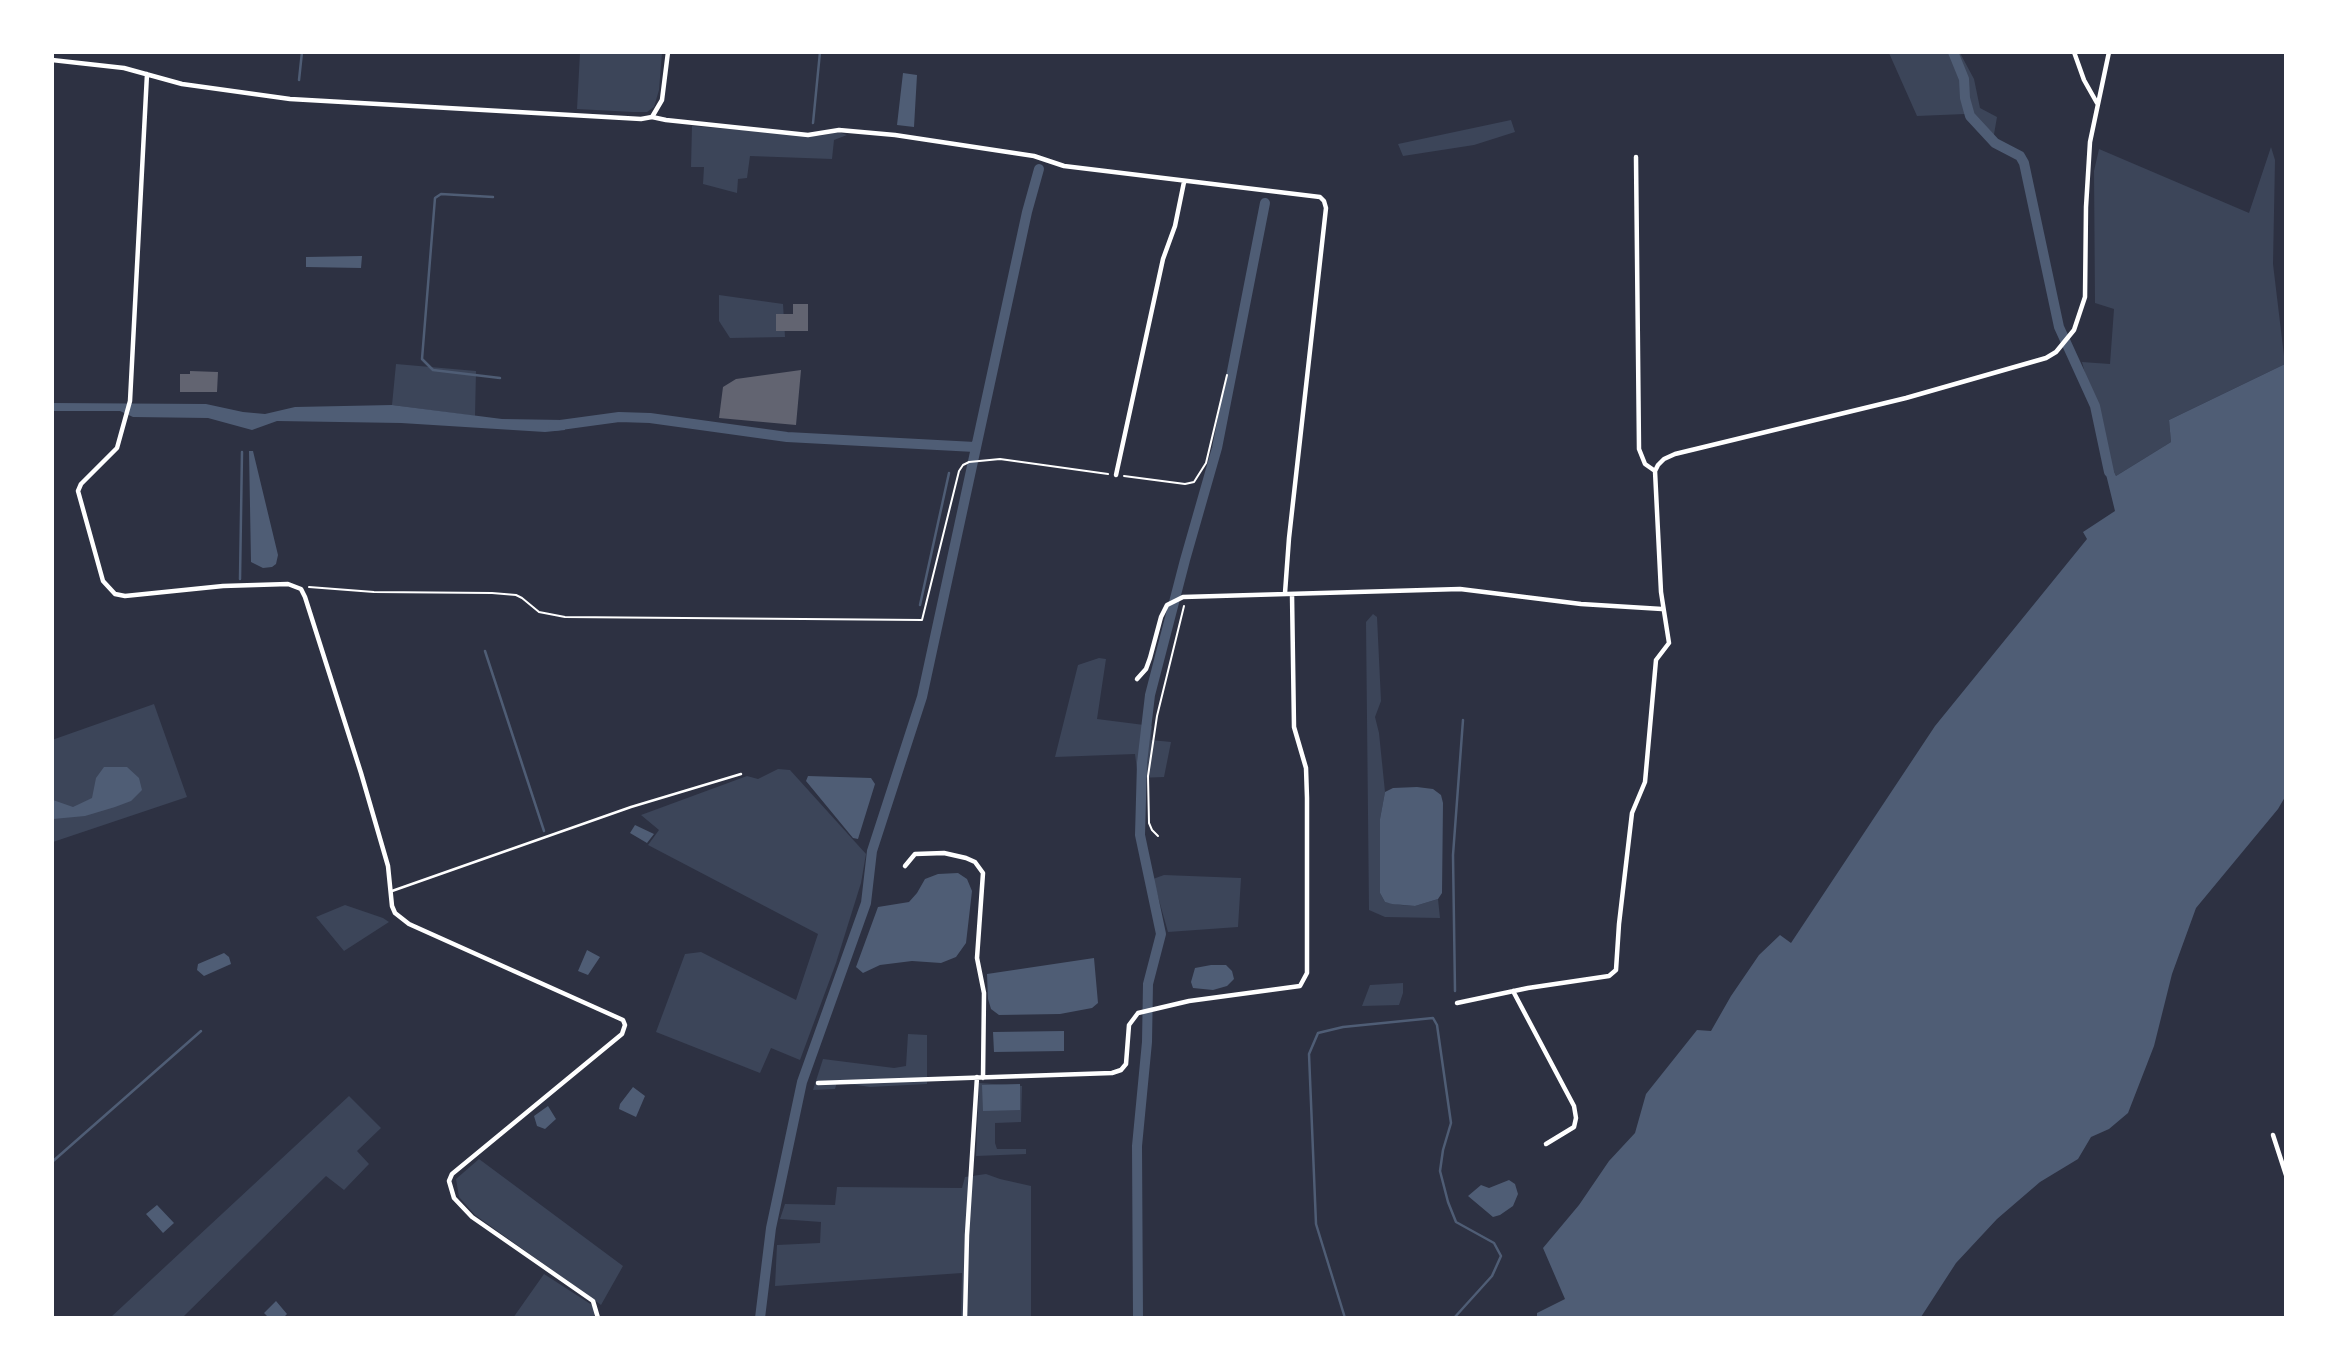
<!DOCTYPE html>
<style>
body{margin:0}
#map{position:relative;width:2338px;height:1370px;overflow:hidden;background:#2d3142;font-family:Merriweather,serif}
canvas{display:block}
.frame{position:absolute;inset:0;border:54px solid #fff;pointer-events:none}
</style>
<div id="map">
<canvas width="2338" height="1370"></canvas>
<div class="frame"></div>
</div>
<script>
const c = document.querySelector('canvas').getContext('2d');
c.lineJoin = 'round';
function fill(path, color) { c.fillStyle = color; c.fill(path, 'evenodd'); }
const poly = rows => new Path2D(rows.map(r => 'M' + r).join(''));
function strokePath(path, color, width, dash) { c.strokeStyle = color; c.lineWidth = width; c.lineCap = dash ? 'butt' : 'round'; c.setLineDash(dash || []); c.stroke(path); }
fill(poly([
 [580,53,662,53,659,90,654,107,647,112,633,112,577,109],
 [1889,53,1960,53,1974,79,1980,108,1997,117,1993,140,1965,114,1917,116],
 [1511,120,1515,132,1474,145,1403,156,1398,144],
 [692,126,819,136,838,132,847,135,834,140,832,159,750,156,747,178,738,179,737,193,703,184,704,167,691,167],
 [2271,147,2275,160,2273,264,2285,364,2169,420,2171,442,2116,476,2108,459,2082,362,2110,364,2114,309,2095,303,2094,171,2099,149,2249,213],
 [719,295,783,304,785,337,730,338,719,321],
 [396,364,476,371,475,416,392,405],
 [1373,614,1377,617,1381,701,1375,717,1379,733,1385,792,1380,819,1380,893,1385,902,1401,905,1415,906,1438,899,1440,918,1385,917,1369,910,1366,622],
 [1099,658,1106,659,1097,719,1152,726,1151,740,1171,742,1164,777,1138,778,1135,754,1055,757,1078,665],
 [154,704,187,797,53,842,52,740],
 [778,769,790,770,866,854,861,883,836,963,800,1060,771,1048,760,1073,656,1032,685,954,701,952,796,1000,818,934,648,845,659,830,641,815,747,776,758,779],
 [1164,875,1241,878,1238,927,1168,932,1153,879],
 [345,905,383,918,389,922,344,951,316,917],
 [1403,983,1403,993,1399,1005,1362,1006,1370,985],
 [908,1034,927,1035,927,1084,870,1087,837,1082,835,1089,813,1090,823,1059,894,1068,906,1066],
 [979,1083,1022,1086,1021,1122,995,1123,995,1143,997,1149,1026,1149,1026,1154,976,1156],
 [349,1096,381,1128,357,1151,369,1164,344,1190,326,1176,183,1317,111,1317],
 [479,1159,623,1266,601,1305,475,1215,459,1197,456,1179],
 [986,1174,1000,1179,1031,1186,1031,1317,961,1317,962,1273,775,1286,777,1245,820,1243,821,1222,780,1219,785,1204,835,1205,837,1187,962,1188,965,1177],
 [544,1274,592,1305,595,1313,593,1318,513,1318]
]), '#3c4559');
fill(poly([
 [903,73,917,75,914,127,897,125],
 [362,256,361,268,306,267,306,257],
 [2285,364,2285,797,2278,809,2196,908,2172,974,2154,1046,2128,1113,2109,1129,2091,1137,2078,1159,2040,1182,1997,1219,1956,1263,1921,1317,1537,1317,1537,1313,1565,1299,1543,1248,1579,1205,1609,1161,1635,1133,1646,1094,1697,1030,1711,1031,1731,996,1759,955,1780,935,1791,943,1935,726,2087,539,2083,532,2115,511,2103,462,2108,459,2116,476,2171,442,2169,420],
 [53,403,206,404,243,412,265,414,295,407,392,405,502,419,564,420,565,430,545,432,401,423,277,421,252,430,208,418,133,417,120,411,53,411],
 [249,451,253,451,278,555,276,564,272,567,263,568,251,562],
 [104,767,127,767,139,778,142,790,131,801,115,807,85,816,53,819,53,800,73,807,92,798,96,778],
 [808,776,871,778,875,784,858,839,853,838,806,781],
 [1417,787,1433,789,1441,795,1443,803,1442,893,1438,899,1415,906,1392,904,1385,902,1380,893,1380,819,1385,792,1393,788],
 [635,825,654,834,647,843,630,833],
 [958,873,967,879,972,891,966,943,956,957,941,963,912,961,880,965,863,973,856,967,878,907,909,902,917,893,925,879,938,874],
 [587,950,600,957,588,975,578,971],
 [224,953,229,957,231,964,204,976,197,970,198,964],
 [1094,958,1098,1003,1092,1008,1060,1014,999,1015,991,1009,988,999,987,974],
 [1211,965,1226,965,1232,971,1234,979,1227,986,1213,990,1193,988,1191,982,1195,968],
 [1064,1031,1064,1051,994,1052,993,1032],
 [1020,1084,1020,1110,983,1111,982,1085],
 [633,1087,645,1096,636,1117,619,1109,620,1104],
 [548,1106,556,1119,545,1129,537,1126,534,1116],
 [1509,1180,1515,1184,1518,1194,1513,1206,1500,1215,1493,1217,1468,1196,1481,1185,1489,1188],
 [157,1205,174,1223,163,1233,146,1214],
 [276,1301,287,1314,284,1317,268,1317,264,1313]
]), '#4f5d75');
strokePath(poly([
 [299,80,302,52],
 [813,123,820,52],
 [493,197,441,194,435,198,422,359,433,370,500,378],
 [240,579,242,452],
 [920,605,949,473],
 [485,651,544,831],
 [1455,991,1453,855,1463,720],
 [52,1162,201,1031],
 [1345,1318,1316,1224,1309,1054,1318,1033,1343,1027,1433,1018,1437,1025,1451,1123,1443,1150,1440,1171,1448,1202,1456,1222,1494,1243,1501,1256,1492,1276,1454,1318]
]), '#4f5d75', 2.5);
strokePath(poly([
 [1953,52,1964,79,1965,98,1970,116,1995,143,2020,156,2024,163,2059,327,2095,406,2109,472],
 [553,426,619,417,650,418,787,437,975,447],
 [760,1318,771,1228,802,1082,866,903,872,851,922,697,1027,212,1039,169],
 [1138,1318,1137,1146,1147,1042,1148,984,1161,934,1140,835,1142,763,1150,695,1185,560,1217,448,1265,203]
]), '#4f5d75', 10);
fill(poly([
 [793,304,808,304,808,331,776,331,776,314,793,314],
 [801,370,796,425,719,418,723,387,736,379],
 [190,371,218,372,217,392,180,392,180,374,190,374]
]), '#626471');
strokePath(poly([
 [1124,476,1185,484,1194,482,1206,463,1227,375],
 [309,587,374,592,492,593,516,595,522,598,539,612,565,617,922,620,959,471,963,465,969,462,1000,459,1108,474],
 [1158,836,1152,830,1149,823,1148,776,1157,716,1184,606]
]), '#fff', 2);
strokePath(poly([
 [392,891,631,807,741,774]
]), '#fff', 2.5);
strokePath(poly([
 [2074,52,2084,80,2097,103],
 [52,60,124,68,182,84,290,99,641,119,652,117,662,100,668,52],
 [147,74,130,401,117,448,81,484,78,491,103,581,115,594,125,596,223,586,288,584,301,589,305,597,361,773,388,866,392,906,395,913,409,924,623,1020,625,1025,622,1034,452,1174,449,1181,454,1198,472,1217,593,1301,598,1318],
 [652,117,666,120,808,135,839,130,895,135,1034,156,1064,166,1320,197,1324,201,1326,208,1289,538,1285,593],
 [1636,157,1639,449,1645,464,1655,471],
 [1116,475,1163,259,1175,226,1184,182],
 [1137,679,1146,669,1150,658,1161,617,1167,605,1183,597,1460,589,1581,604,1662,609],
 [905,866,915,854,944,853,966,858,975,862,983,873,977,958,984,993,983,1078],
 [1513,991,1574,1106,1576,1118,1574,1127,1546,1144],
 [1457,1003,1528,988,1609,976,1616,970,1619,924,1632,813,1645,782,1656,660,1669,643,1661,592,1655,471,1658,465,1664,459,1675,454,1906,398,2046,358,2056,352,2074,330,2085,297,2086,207,2090,142,2109,52],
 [818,1083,1112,1073,1121,1070,1126,1064,1129,1025,1138,1013,1189,1001,1300,986,1307,973,1307,798,1306,768,1294,727,1292,594],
 [2273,1135,2286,1175],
 [965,1318,967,1235,977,1077]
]), '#fff', 4.5);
</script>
